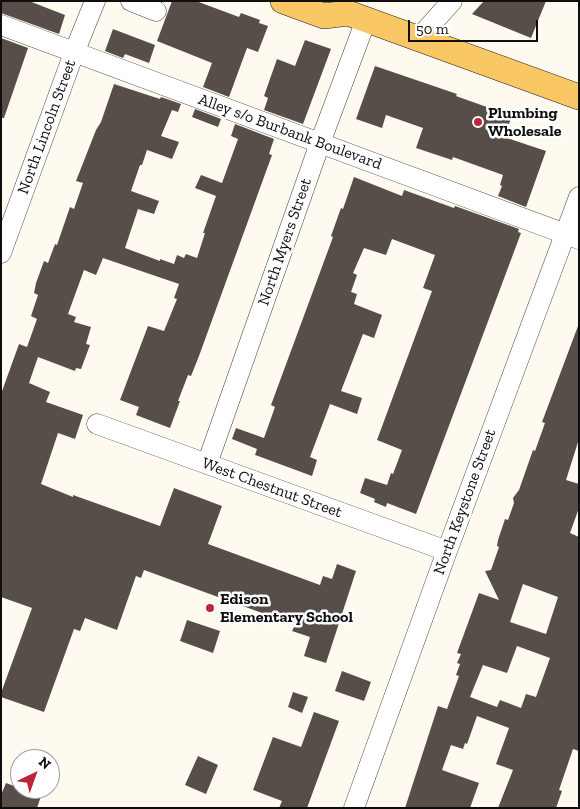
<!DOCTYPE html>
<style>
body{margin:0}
#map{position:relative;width:580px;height:809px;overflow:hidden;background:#fffaef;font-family:"Zilla Slab",serif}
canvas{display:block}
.frame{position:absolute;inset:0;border:2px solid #0e0e0e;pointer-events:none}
.north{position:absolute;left:10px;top:749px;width:50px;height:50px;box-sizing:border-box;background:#fff;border:1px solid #9f9f9f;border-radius:50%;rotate:42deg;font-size:14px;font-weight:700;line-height:20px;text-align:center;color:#0e0e0e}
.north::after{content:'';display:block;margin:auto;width:18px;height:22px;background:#bf253a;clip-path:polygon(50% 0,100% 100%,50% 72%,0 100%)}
.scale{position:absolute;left:408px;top:20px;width:130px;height:22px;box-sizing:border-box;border:2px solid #0e0e0e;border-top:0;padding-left:6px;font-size:15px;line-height:18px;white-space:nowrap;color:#0e0e0e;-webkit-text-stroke:4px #fff;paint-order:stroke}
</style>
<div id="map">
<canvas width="580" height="809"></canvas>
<div class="frame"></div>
<div class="north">N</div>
<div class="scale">50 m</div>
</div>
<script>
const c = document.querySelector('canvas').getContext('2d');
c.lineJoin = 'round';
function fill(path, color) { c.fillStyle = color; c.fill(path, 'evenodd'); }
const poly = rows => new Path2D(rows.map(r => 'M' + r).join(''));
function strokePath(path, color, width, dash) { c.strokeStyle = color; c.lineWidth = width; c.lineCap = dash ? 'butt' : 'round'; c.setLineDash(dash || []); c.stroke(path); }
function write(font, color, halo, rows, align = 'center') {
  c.font = font + ' "Zilla Slab",serif'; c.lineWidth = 5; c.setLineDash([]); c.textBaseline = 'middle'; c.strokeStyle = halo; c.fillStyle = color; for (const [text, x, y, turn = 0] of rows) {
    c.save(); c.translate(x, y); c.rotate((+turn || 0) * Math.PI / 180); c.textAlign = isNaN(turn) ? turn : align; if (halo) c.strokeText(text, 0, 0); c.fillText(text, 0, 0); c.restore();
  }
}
fill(poly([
 [1,1,29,1,65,15,59,34,1,13],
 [172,1,196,1,239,17,241,13,260,20,259,23,268,26,258,52,247,48,229,97,203,87,212,63,157,41],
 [484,1,546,1,531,38,472,14],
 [113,29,155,45,149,63,125,54,123,58,105,51],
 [1,38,28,48,4,118,1,118],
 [305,40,331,49,303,124,264,110,268,98,264,96,277,59,295,66],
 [375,66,457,94,456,96,512,116,504,137,546,151,526,207,498,196,502,186,500,185,503,175,453,157,452,160,416,148,423,128,386,115,382,128,356,119],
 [114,84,160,99,161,97,181,104,178,112,172,110,161,136,179,142,172,159,147,150,142,165,140,165,131,191,159,201,154,214,138,209,125,248,160,261,160,259,174,264,177,255,184,258,186,254,197,258,205,233,203,233,216,196,195,188,201,175,222,183,238,139,231,136,235,124,274,139,269,154,272,155,199,356,191,376,188,375,178,401,180,401,170,428,136,415,139,407,120,400,148,326,164,331,177,299,174,298,179,284,103,258,96,275,84,270,68,314,76,317,74,322,91,327,86,344,90,345,81,369,76,368,75,371,38,357,29,383,50,392,46,402,83,415,75,439,58,433,41,484,73,497,73,495,160,526,174,488,222,506,208,544,320,585,323,576,332,579,337,564,356,571,326,663,304,656,310,637,292,631,295,625,144,570,141,578,136,576,117,630,85,618,80,631,74,629,44,712,1,697,1,693,32,608,1,597,1,394,19,344,27,347,37,319,31,316,38,295,34,293,36,283,44,261,48,263,55,244,57,245,70,207,74,209,83,183,76,181,96,130,101,122],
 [195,109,221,119,218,127,192,117],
 [354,177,402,196,404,190,454,208,455,206,519,229,518,232,521,233,416,514,387,503,386,507,374,502,375,499,360,493,365,478,387,485,391,473,393,474,402,450,377,440,432,291,423,288,435,255,392,239,386,255,364,248,353,273,357,275,351,292,357,294,354,304,382,315,374,338,363,334,341,391,362,398,357,414,330,404,310,457,317,460,312,476,258,456,255,455,257,449,232,439,236,428,264,438,275,407,271,405,333,237,331,236,341,208,343,209],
 [578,326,579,439,566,480,579,484,579,508,570,533,579,537,579,751,573,749,559,790,562,791,556,808,498,808,513,770,496,764,509,728,477,716,467,744,465,743,463,749,451,745,442,770,479,783,470,808,405,808,438,706,447,709,459,676,456,675,460,664,457,663,461,654,457,653,479,593,499,600,485,571,491,570,499,547,497,546,498,540,505,519,508,520,514,503,513,498,519,490,533,450,535,451,545,423,542,422],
 [523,584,558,597,546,634,510,622],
 [517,646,550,658,536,697,526,694,521,708,500,700,497,707,470,697,483,665,507,673],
 [187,620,220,631,213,653,180,641],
 [342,671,371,682,364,701,335,691],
 [293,692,308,697,302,713,288,707],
 [314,712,339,721,307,808,279,808,282,801,253,790,273,737,301,747],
 [198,756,218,765,206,794,185,785],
 [6,783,41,796,37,808,1,808,1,795]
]), '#574e4a');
const minor = poly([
 [131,1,156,11],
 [1,25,579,239],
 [419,38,452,1],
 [1,253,74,53,95,1],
 [97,424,447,551],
 [207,464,320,143,366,20],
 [354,808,447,551,579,197]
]);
const major = poly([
 [283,1,324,16,348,13,579,97]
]);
strokePath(minor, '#414141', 21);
strokePath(major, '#1f1f1f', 26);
strokePath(minor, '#fff', 20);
strokePath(major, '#f9c865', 25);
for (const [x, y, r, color] of [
 [478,122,5,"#bf253a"],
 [210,608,5,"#bf253a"]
]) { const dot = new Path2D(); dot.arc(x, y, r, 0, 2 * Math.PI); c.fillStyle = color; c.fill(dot); strokePath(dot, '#fff', 2); }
write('bold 16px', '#0e0e0e', '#fff', [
 ["Plumbing",488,113],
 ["Wholesale",488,131],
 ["Edison",220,599],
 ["Elementary School",220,617]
], 'left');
write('16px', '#0e0e0e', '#fff', [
 ["North Lincoln Street",47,127,-70],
 ["Alley s/o Burbank Boulevard",290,132,20],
 ["North Myers Street",285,242,-71],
 ["West Chestnut Street",272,488,20],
 ["North Keystone Street",465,502,-70]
]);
</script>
